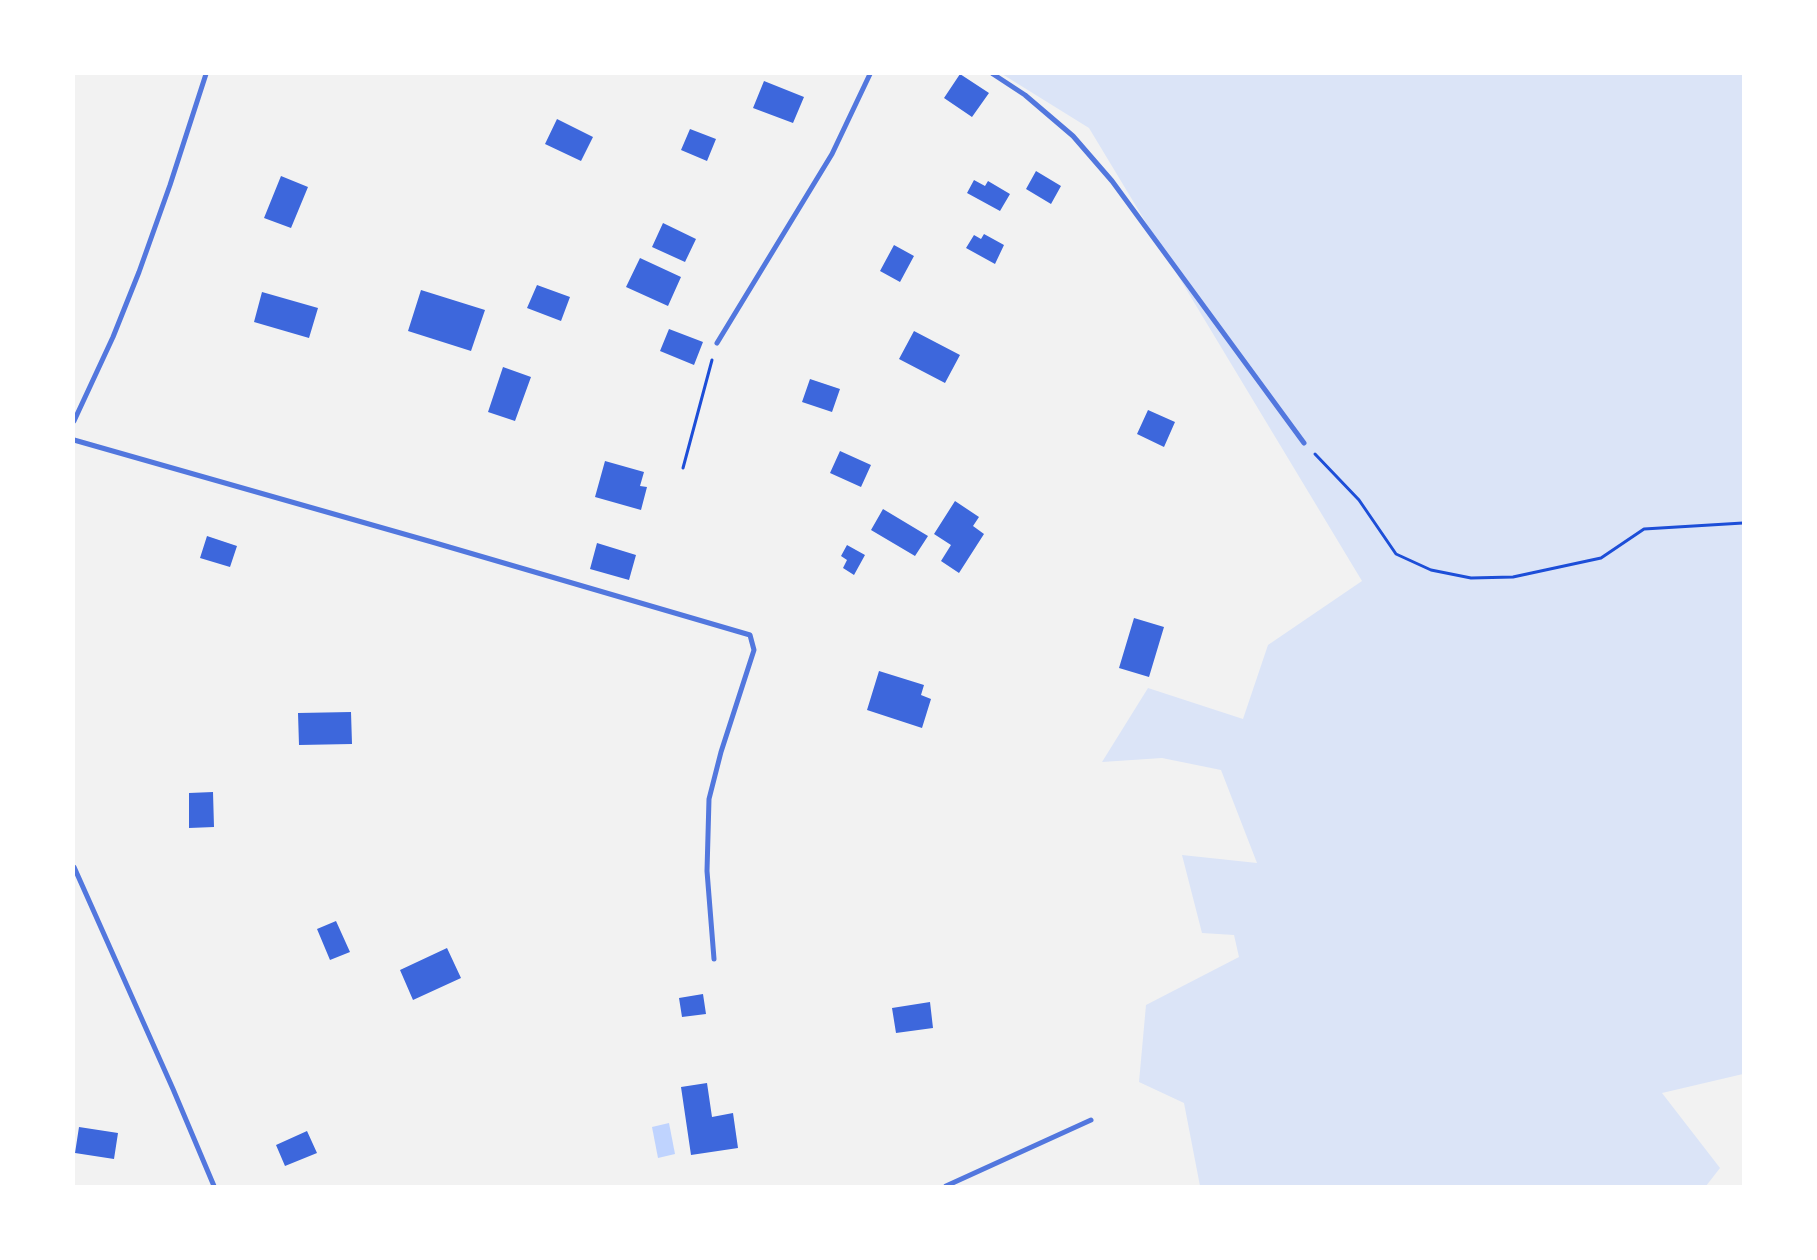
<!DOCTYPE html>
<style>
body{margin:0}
#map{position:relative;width:1817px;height:1260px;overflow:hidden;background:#f2f2f2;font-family:"Work Sans",sans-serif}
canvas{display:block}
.frame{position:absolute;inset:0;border:75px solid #fff;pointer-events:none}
</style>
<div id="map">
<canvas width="1817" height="1260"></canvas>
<div class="frame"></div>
</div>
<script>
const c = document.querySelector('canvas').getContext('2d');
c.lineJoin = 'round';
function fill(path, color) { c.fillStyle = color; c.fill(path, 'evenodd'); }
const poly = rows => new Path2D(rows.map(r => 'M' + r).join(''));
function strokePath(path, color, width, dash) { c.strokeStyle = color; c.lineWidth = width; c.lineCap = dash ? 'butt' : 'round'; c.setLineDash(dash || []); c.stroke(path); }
fill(poly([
 [1002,74,1743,74,1743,1074,1662,1093,1720,1168,1706,1186,1200,1186,1184,1103,1139,1082,1146,1005,1239,957,1234,935,1202,933,1182,855,1257,863,1221,770,1162,758,1102,762,1148,688,1243,719,1268,645,1362,581,1089,128]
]), '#dbe4f7');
fill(poly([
 [669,1123,675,1154,658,1158,652,1127]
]), '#bfd3fe');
fill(poly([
 [960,74,989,93,972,117,944,98],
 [764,81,804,97,793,123,753,108],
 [557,119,593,137,581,161,545,144],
 [690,129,716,139,707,161,681,150],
 [1036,171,1061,186,1051,204,1026,189],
 [281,176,308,187,291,228,264,218],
 [974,180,985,186,988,181,1010,194,1000,211,967,193],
 [663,223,696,239,685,262,652,247],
 [984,234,1004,245,995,264,966,248,974,235,981,239],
 [894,245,914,256,900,282,880,271],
 [640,258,681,277,668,306,626,287],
 [537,285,570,297,561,321,527,308],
 [421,290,485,310,471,351,408,331],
 [262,292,318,308,309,338,254,322],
 [669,329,703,342,694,365,660,351],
 [914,331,960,355,945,383,899,359],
 [503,367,531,377,515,421,488,412],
 [810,379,840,389,832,412,802,402],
 [1148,410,1175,422,1164,447,1137,434],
 [840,451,871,465,861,487,830,473],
 [605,461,644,472,640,486,647,487,641,510,595,497],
 [955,501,979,517,973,526,984,534,959,573,941,561,951,545,934,534],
 [883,509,928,536,915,556,871,530],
 [207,536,237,546,230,567,200,558],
 [597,543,636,555,629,580,590,569],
 [847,545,865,555,854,575,843,568,847,560,841,556],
 [1134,618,1164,627,1149,677,1119,668],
 [879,671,924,685,921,695,931,699,922,728,867,710],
 [351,712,352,744,299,745,298,713],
 [213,792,214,827,189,828,189,793],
 [336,921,350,952,330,960,317,929],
 [447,948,461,978,413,1000,400,970],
 [703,994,706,1014,682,1017,679,998],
 [930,1002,933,1028,896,1033,892,1008],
 [707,1083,712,1117,733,1113,738,1148,691,1155,681,1087],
 [79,1127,118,1133,114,1159,75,1153],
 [307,1131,317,1153,285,1166,276,1145]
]), '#3d67dc');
strokePath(poly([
 [1315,454,1359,500,1396,554,1431,570,1471,578,1513,577,1601,558,1644,529,1743,523],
 [683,468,712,360]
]), '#1d4ed8', 3);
strokePath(poly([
 [993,74,1025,95,1073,136,1112,181,1304,443],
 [717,343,832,154,870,74],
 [74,421,113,337,139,272,170,185,206,74],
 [74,440,432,542,750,635,754,650,721,752,709,799,707,871,714,959],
 [74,867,173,1089,214,1186],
 [946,1186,1091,1120]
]), '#5277de', 5);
</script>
